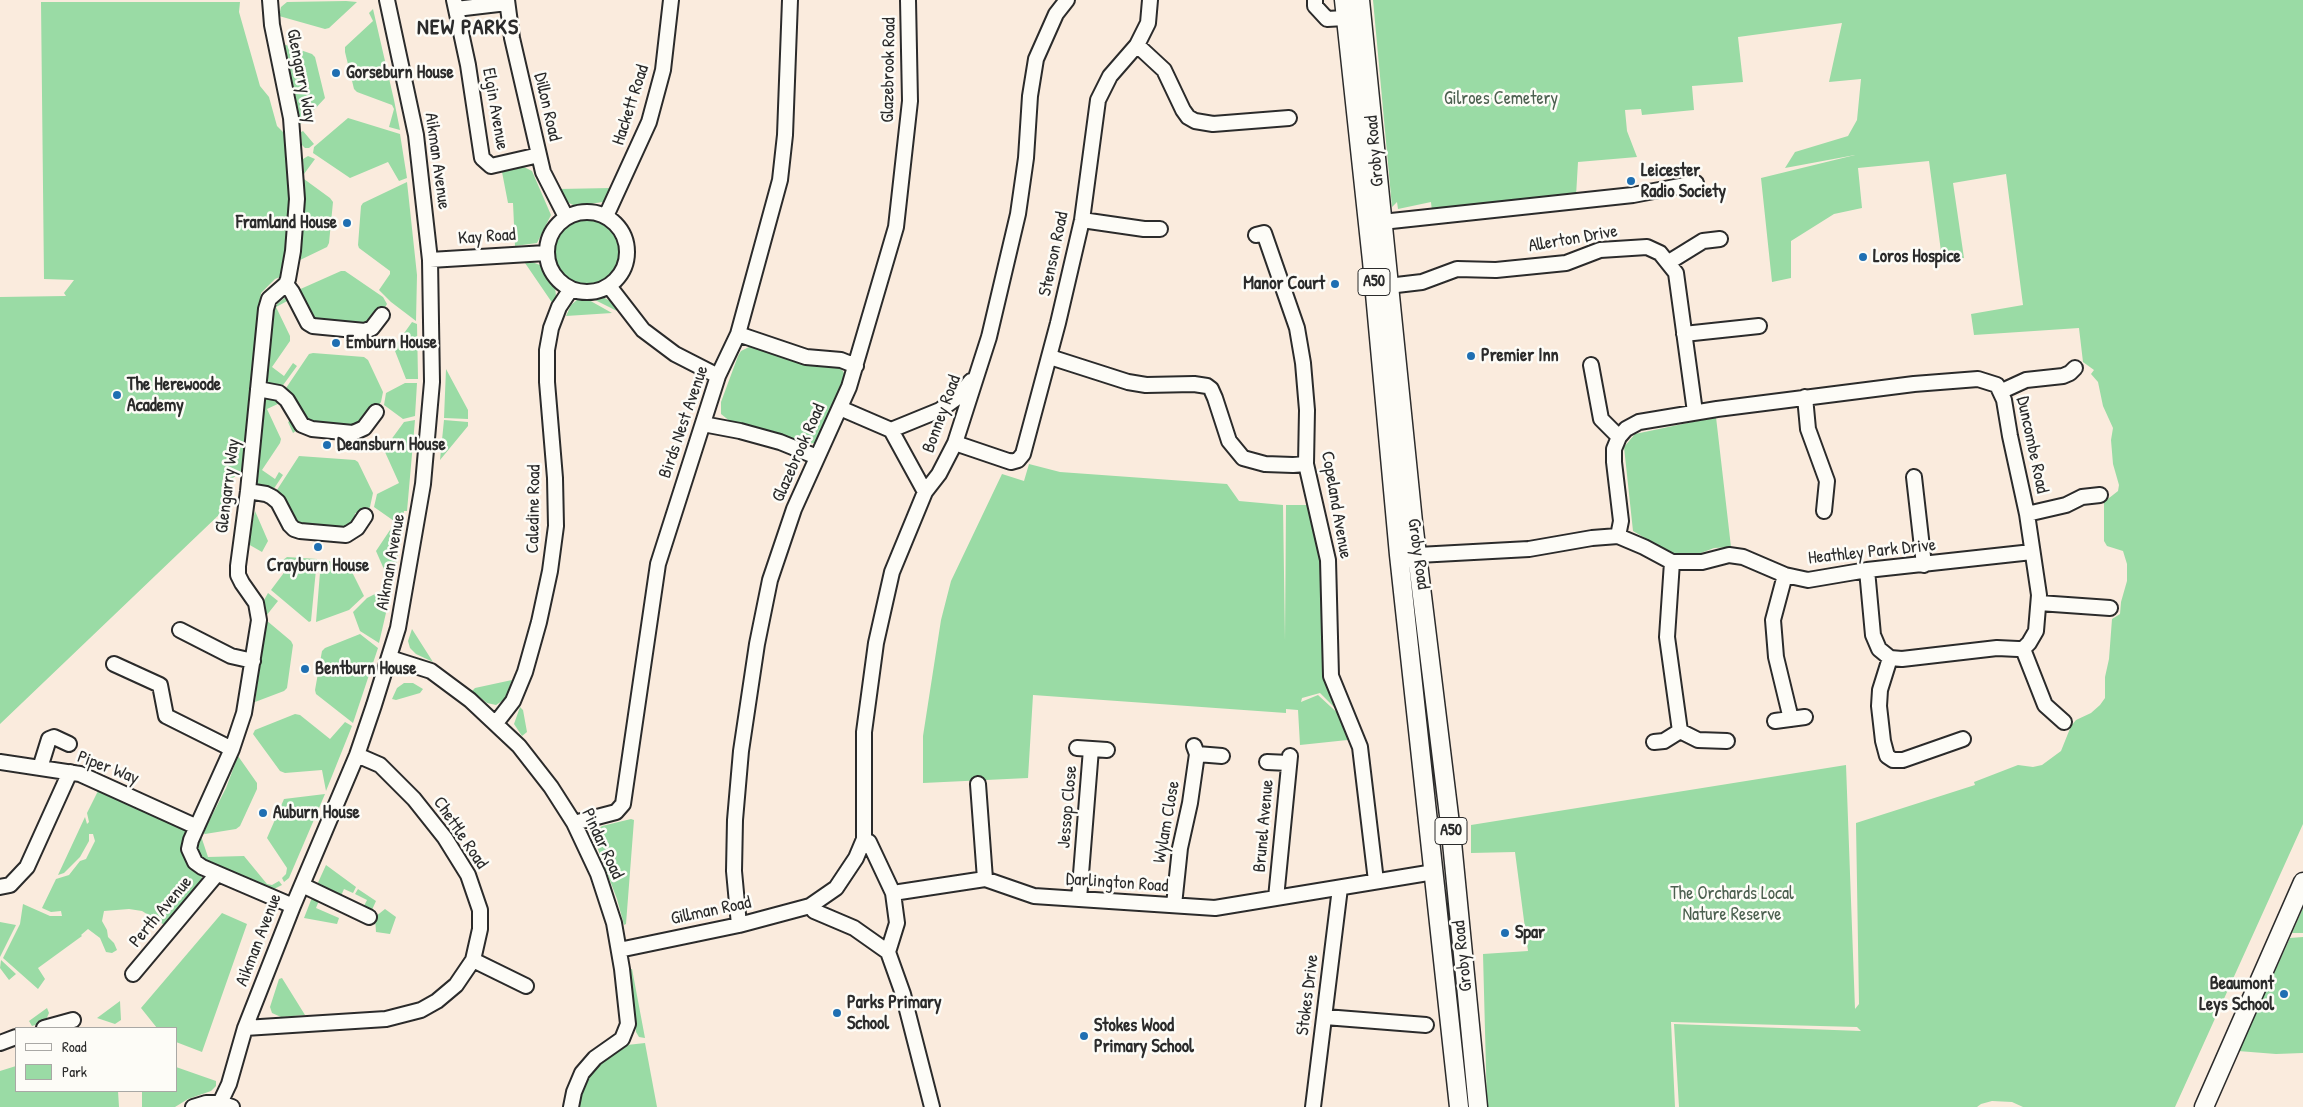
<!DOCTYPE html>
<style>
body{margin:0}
#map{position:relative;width:2303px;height:1107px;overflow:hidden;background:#faebdd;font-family:"Patrick Hand",sans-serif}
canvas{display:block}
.legend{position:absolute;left:15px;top:1027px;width:162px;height:65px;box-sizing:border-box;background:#fdfcf7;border:1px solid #a9a8a5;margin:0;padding:6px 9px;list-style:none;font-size:15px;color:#2b2b2b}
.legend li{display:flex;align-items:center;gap:10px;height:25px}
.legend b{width:25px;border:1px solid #a9a8a5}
</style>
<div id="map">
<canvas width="2303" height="1107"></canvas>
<ul class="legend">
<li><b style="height:6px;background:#fdfcf7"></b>Road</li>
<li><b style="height:14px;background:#9adba5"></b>Park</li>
</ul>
</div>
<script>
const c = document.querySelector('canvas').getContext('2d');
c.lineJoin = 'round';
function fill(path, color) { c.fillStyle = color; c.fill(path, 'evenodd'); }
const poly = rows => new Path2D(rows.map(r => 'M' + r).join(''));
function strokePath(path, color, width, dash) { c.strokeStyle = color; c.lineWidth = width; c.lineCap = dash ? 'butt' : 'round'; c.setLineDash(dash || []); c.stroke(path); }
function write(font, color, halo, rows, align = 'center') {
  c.font = font + ' "Patrick Hand",sans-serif'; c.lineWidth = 5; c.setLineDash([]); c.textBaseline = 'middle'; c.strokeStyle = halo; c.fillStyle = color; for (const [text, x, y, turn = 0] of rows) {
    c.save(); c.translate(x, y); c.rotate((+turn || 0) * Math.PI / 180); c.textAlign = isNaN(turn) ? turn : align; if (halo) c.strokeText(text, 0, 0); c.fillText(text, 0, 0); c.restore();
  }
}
fill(poly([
 [1373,0,2303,0,2303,824,2175,1107,2023,1107,2012,1102,1992,1101,1981,1104,1977,1107,1679,1107,1674,1024,1861,1031,1857,1027,1671,1022,1675,1107,1487,1107,1483,954,1528,951,1515,852,1471,853,1471,825,1846,765,1855,1009,1859,1004,1856,823,1975,785,1974,782,2018,765,2033,767,2042,765,2061,751,2071,726,2076,720,2091,713,2100,705,2105,698,2105,677,2109,659,2112,619,2120,614,2121,602,2127,581,2127,564,2123,551,2107,546,2104,541,2104,502,2118,491,2119,485,2113,464,2111,440,2113,428,2103,406,2098,382,2091,374,2094,370,2083,362,2079,328,1974,335,1971,314,2023,305,2006,174,1953,183,1964,258,1942,259,1929,161,1858,168,1862,208,1834,214,1791,241,1791,278,1772,282,1761,178,1855,155,1785,168,1795,152,1848,136,1857,120,1861,79,1829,82,1842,23,1738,37,1743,82,1692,86,1694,110,1642,115,1641,109,1625,110,1627,131,1637,157,1578,162,1576,196,1432,212,1431,202,1398,209,1397,202,1392,207],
 [41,2,240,2,239,12,260,86,269,97,277,126,285,134,291,210,283,276,275,279,261,293,244,471,226,482,223,511,0,724,0,297,66,296,64,293,74,280,44,279],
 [287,2,346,1,357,2,329,28,325,29,279,16,281,7],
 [373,9,394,100,400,130,389,127,394,109,392,105,357,92,354,89,345,52,345,47,373,21,369,13],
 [283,44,312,54,315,57,325,98,302,123,300,124,295,94],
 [348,118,400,134,407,178,399,181,388,162,350,178,313,153,314,147],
 [303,131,314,144,309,148,305,148,302,145,301,132],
 [308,156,315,159,304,174,303,159],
 [524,167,532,171,551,215,537,243,515,246,513,203,508,203,502,172],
 [304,179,330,198,333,202,329,243,327,247,298,261,304,208],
 [407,182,417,275,416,321,391,302,379,290,390,274,390,271,359,248,358,245,361,206,363,203],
 [611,188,603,202,575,206,565,201,559,189],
 '554 251a34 34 0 1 1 68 0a34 34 0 1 1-68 0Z',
 [532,262,540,265,548,279,555,287,556,296,553,304,525,263],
 [341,271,345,271,383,297,387,304,383,311,376,311,377,319,371,326,315,322,296,291],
 [288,295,292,298,307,326,302,330,297,320,300,318,291,299,276,307,290,336,290,341,272,367,284,376,293,363,297,366,281,388,279,389,271,387,267,381,272,315,277,304],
 [603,297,610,301,617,311,593,299],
 [578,299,587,299,612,313,566,316,571,305],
 [412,322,417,324,418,379,406,379,395,351,395,346],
 [753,345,834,365,843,371,845,376,815,443,805,444,776,432,731,422,721,414,721,402,738,356,741,351],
 [313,353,364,357,368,360,383,392,381,402,375,410,366,411,367,420,352,429,312,426,284,391,309,354],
 [446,369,468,410,468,419,444,418],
 [405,383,417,383,415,416,403,419,384,405,386,393],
 [274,394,287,404,300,428,293,433,288,422,291,420,282,402,267,409,281,439,280,443,262,470,275,479,279,472,283,475,273,490,270,491,259,488,256,482,265,398,267,395],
 [1716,417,1731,547,1714,548,1701,553,1672,554,1633,531,1624,447,1635,434],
 [415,420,407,511,404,511,402,520,394,521,374,507,377,494,399,483,385,452,385,448,404,422],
 [444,420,468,422,468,426,440,460],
 [299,456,355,460,358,462,373,493,370,507,365,513,355,513,355,525,348,530,296,526,275,493],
 [1029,464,1060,472,1227,484,1239,501,1283,505,1285,641,1286,505,1311,505,1320,525,1331,674,1357,739,1300,745,1298,710,1286,709,1286,713,1033,695,1028,778,923,783,923,736,941,620,951,581,1002,474,1024,481],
 [1320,693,1344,717,1343,718,1318,695,1301,702,1302,698],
 [255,511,268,541,262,552,248,544],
 [402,523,401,529,403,530,395,569,392,584,390,583,376,551,394,524],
 [287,557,317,559,311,621,309,622,271,590,286,570,283,567,285,563,283,560],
 [321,560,348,564,364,596,349,610,316,622],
 [389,587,392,587,379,643,360,631,353,612,367,598],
 [268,593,278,601,266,616,263,602],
 [266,620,291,641,293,645,287,688,284,691,255,702],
 [412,629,433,662,416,654,410,648,408,641],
 [360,634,378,648,353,723,316,694,315,690,322,651,325,648],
 [512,680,505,699,496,705,487,703,472,691,475,688],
 [404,683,413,683,423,689,420,693,396,700,392,699,397,688],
 [520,707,523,710,527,732,522,736,514,724],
 [295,714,300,715,330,739,345,722,352,726,326,791,322,770,285,773,280,771,253,734,255,730],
 [238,756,257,783,257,789,240,826,236,829,205,834,203,833,226,788],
 [99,789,192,830,188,838,203,881,166,926,142,911,129,909,104,911,102,921,107,930,108,937,114,943,117,950,112,953,106,952,100,938,88,929,81,935,82,936,38,968,45,979,38,989,3,958,20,924,23,904,50,916,62,916,61,911,51,912,42,908,56,879,69,875,80,861,86,859,95,841,93,834,89,834,89,841,80,857,64,873,58,875,85,817,87,824,89,822,87,813],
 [325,794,289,878,284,882,282,878,286,874,287,868,267,838,284,799],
 [631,819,634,820,626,924,624,925,617,899,594,839,597,830,602,826],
 [201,836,208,857,244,856,267,884,272,885,279,881,282,885,274,889,269,889,202,858,197,848],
 [326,865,356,887,353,893,344,889,340,898,316,887],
 [358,889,376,901,371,912,363,908,367,900,355,894],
 [313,895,320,898,316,908,339,918,337,924,304,918],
 [2303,908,2303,933,2292,933],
 [385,909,396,917,390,934,376,932,375,917],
 [222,913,247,924,202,1052,176,1042,176,1028,157,1028,141,1008],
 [0,922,16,925,0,957],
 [2303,937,2303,1053,2276,1054,2238,1051,2290,938],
 [1,960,16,974,9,980,0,968],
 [630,969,632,969,645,1038,639,1037,636,1032],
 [282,978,305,1015,281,1017,272,1013,270,1007,279,979],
 [120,1001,121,1020,115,1024,97,1018],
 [47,1008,49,1013,45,1022,32,1026,29,1021],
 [645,1043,657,1107,579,1107,582,1091,586,1080,599,1064,627,1045],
 [16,1066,16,1091,118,1091,119,1107,0,1107,0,1071],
 [176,1067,216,1081,216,1086,211,1091,188,1099,175,1107,142,1107,142,1091,176,1091]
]), '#9adba5');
const minor = poly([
 [270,0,272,25,291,118,297,199,293,251,288,279,286,284,269,299,266,309,248,491,238,566,238,575,242,583,256,603,259,620,244,713,232,749,191,840,189,849,195,862,202,867,293,906],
 [454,0,468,65,482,158,491,166,539,155],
 [507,0,512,38,543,172,566,217],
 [1315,0,1315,6,1327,19,1345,18],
 [456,9,507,3],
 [1137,45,1164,70,1183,110,1188,117,1195,121,1213,124,1289,118],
 '547 252a40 40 0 1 1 80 0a40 40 0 1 1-80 0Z',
 [606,216,649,122,663,70,671,0],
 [1082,220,1144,229,1160,229],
 [1382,222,1633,195,1696,183],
 [1256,235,1264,233,1297,328,1303,363,1307,410,1306,464,1328,560,1331,676,1360,747,1376,881],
 [430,260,546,253],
 [1669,262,1703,241,1720,239],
 [286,284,292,292,308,323,313,326,365,331,372,328,382,315],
 [609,286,643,330,675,354,718,376],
 [1388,286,1422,282,1457,269,1496,270,1566,263,1600,250,1647,247,1660,253,1676,273,1695,412],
 [738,334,806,357,841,360,856,366],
 [1684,334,1759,326],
 [1050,357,1128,382,1146,385,1194,384,1207,386,1211,389,1215,398,1229,441,1243,458,1265,464,1293,465,1306,464],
 [1591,365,1601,419,1619,437],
 [258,389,279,393,287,400,302,425,312,429,353,433,364,428,376,412],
 [2002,391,2026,380,2063,376,2070,373,2075,368],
 [1805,397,1808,429,1827,481,1824,511],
 [840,408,891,430,940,410,958,397,971,381],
 [703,424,740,431,780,442,817,457],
 [891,430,925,492],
 [955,443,1011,462,1018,460,1023,454,1058,323,1082,220,1098,100,1110,76,1137,45,1148,23,1150,0],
 [1914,477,1924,565],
 [248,491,266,494,272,497,278,502,290,525,294,529,300,531,346,535,357,528,365,516],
 [2027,514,2066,505,2082,497,2100,495],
 [1618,536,1621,521,1614,462,1614,449,1619,437,1626,429,1639,422,1717,409,1914,384,1978,379,1997,385,2004,400,2010,436,2027,514,2039,595,2036,631,2029,643,2023,649,2018,649,1997,648,1902,659,1890,658,1879,649,1873,635,1867,570],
 [1672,562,1667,637,1680,731],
 [1400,564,1418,555,1529,549,1592,538,1618,536,1644,547,1672,562,1702,562,1729,555,1743,557,1785,575,1808,580,1867,570,2032,552],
 [1785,575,1773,620,1776,657,1791,719],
 [2039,603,2110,608],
 [180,630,231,656,253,661],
 [2023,649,2045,705,2064,722],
 [390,658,431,671,470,700,519,746,551,787,574,823,598,874,614,923,622,969,628,1024,622,1039,595,1058,582,1073,574,1092,571,1107],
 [1890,658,1880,690,1879,706,1883,741,1887,756,1893,760,1903,760,1963,739],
 [114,664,160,685,166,716,232,749],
 [1775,721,1805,717],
 [496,723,513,701,525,672,539,622,550,571,556,526,555,478,547,382,547,350,551,328,559,307,571,289],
 [1680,731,1698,740,1727,741],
 [1654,742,1664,741,1680,731],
 [1077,748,1107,750],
 [1197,754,1222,756],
 [0,762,80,774,197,827],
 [1267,762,1289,763],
 [40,768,49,739,54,737,69,744],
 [978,784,985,879],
 [574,823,616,812,623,804,658,564,718,376,738,334,780,180,785,135,790,0],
 [864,839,869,842,893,893,897,923,888,952,903,994,932,1107],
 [302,885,369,917],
 [0,887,10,885,27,867,70,772],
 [893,893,985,879,1034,896,1215,908,1434,872],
 [1276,898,1290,756],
 [1079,899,1091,749],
 [1174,905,1180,848,1190,803,1197,754,1194,746],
 [810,906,814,911,854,928,888,952],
 [739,925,734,871,735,820,741,751,757,644,770,580,794,509,849,387,896,227,910,101,908,0],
 [619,950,739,925,810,906,836,888,856,858,864,839,864,732,876,643,892,572,925,492,939,474,955,443,989,337,1018,214,1026,158,1030,96,1036,59,1056,14,1067,0],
 [473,960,526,986],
 [133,974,217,874],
 [1325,1017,1426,1025],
 [44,1028,73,1020],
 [245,1028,386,1019,421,1010,437,1001,456,985,473,960,480,929,480,910,468,875,445,838,414,799,380,765,357,755],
 [0,1043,16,1037],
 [220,1103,229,1084,245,1028,293,906,357,755,374,705,398,628,423,484,432,382,430,260,416,135,387,0],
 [193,1107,206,1103,220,1103,232,1107],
 [1313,1107,1340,888]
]);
const major = poly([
 [1344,0,1372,261,1399,555,1459,1107],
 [1360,0,1413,522,1451,832,1478,1107],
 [2204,1107,2303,882]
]);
strokePath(minor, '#2b2b2b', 18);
strokePath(major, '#2b2b2b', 21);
strokePath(minor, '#fdfcf7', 14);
strokePath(major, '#fdfcf7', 18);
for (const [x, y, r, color] of [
 [336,73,5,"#1f6fb2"],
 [1631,181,5,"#1f6fb2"],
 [347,223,5,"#1f6fb2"],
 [1863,257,5,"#1f6fb2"],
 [1335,284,5,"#1f6fb2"],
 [336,343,5,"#1f6fb2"],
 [1471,356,5,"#1f6fb2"],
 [117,395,5,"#1f6fb2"],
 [327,445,5,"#1f6fb2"],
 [318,547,5,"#1f6fb2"],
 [305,669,5,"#1f6fb2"],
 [263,813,5,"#1f6fb2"],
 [1505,933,5,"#1f6fb2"],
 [2284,994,5,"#1f6fb2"],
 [837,1013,5,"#1f6fb2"],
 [1084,1036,5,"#1f6fb2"]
]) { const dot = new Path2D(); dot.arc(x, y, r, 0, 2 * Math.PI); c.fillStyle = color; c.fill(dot); strokePath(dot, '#fdfcf7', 2); }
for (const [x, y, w] of [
 [1374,282,32],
 [1451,831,32]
]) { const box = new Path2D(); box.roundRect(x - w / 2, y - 13.5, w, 27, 4); c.fillStyle = '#fdfcf7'; c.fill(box); strokePath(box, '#2b2b2b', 1); }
write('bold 16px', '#2b2b2b', null, [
 ["A50",1374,282],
 ["A50",1451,831]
]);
write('18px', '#2b2b2b', '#fdfcf7', [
 ["Glazebrook Road",889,70,-89],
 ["Glengarry Way",301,76,79],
 ["Hackett Road",631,105,-72],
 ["Dillon Road",547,107,77],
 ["Elgin Avenue",495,109,80],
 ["Groby Road",1375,151,-95],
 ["Aikman Avenue",437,161,82],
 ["Kay Road",487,237,-4],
 ["Allerton Drive",1573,239,-10],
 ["Stenson Road",1054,254,-78],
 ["Bonney Road",942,414,-70],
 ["Birds Nest Avenue",684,422,-71],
 ["Duncombe Road",2032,445,78],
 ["Glazebrook Road",799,453,-66],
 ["Glengarry Way",228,486,-83],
 ["Copeland Avenue",1336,505,80],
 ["Caledine Road",534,509,-89],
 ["Heathley Park Drive",1872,552,-6],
 ["Groby Road",1418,554,82],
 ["Aikman Avenue",391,562,-80],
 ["Piper Way",108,768,21],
 ["Jessop Close",1068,807,-85],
 ["Wylam Close",1167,822,-80],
 ["Brunel Avenue",1264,826,-85],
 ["Chettle Road",460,833,56],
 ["Pindar Road",602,844,65],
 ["Darlington Road",1117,883,4],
 ["Gillman Road",711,911,-12],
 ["Perth Avenue",161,912,-50],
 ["Aikman Avenue",259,940,-69],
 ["Groby Road",1463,956,-96],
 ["Stokes Drive",1308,995,-83]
]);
write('bold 18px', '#2b2b2b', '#fdfcf7', [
 ["Gorseburn House",346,73],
 ["Leicester",1641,171],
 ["Radio Society",1641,192],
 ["Framland House",337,223,"right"],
 ["Loros Hospice",1873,257],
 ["Manor Court",1325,284,"right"],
 ["Emburn House",346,343],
 ["Premier Inn",1481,356],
 ["The Herewoode",127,385],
 ["Academy",127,406],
 ["Deansburn House",337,445],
 ["Crayburn House",318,566,"center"],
 ["Bentburn House",315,669],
 ["Auburn House",273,813],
 ["Spar",1515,933],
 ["Beaumont",2274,984,"right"],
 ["Leys School",2274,1005,"right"],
 ["Parks Primary",847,1003],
 ["School",847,1024],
 ["Stokes Wood",1094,1026],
 ["Primary School",1094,1047]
], 'left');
write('18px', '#4c6050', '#fdfcf7', [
 ["Gilroes Cemetery",1501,99],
 ["The Orchards Local",1732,894],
 ["Nature Reserve",1732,915]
]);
c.letterSpacing = '1px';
write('bold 22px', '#2b2b2b', '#fdfcf7', [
 ["NEW PARKS",468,28]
]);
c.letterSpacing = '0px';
</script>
